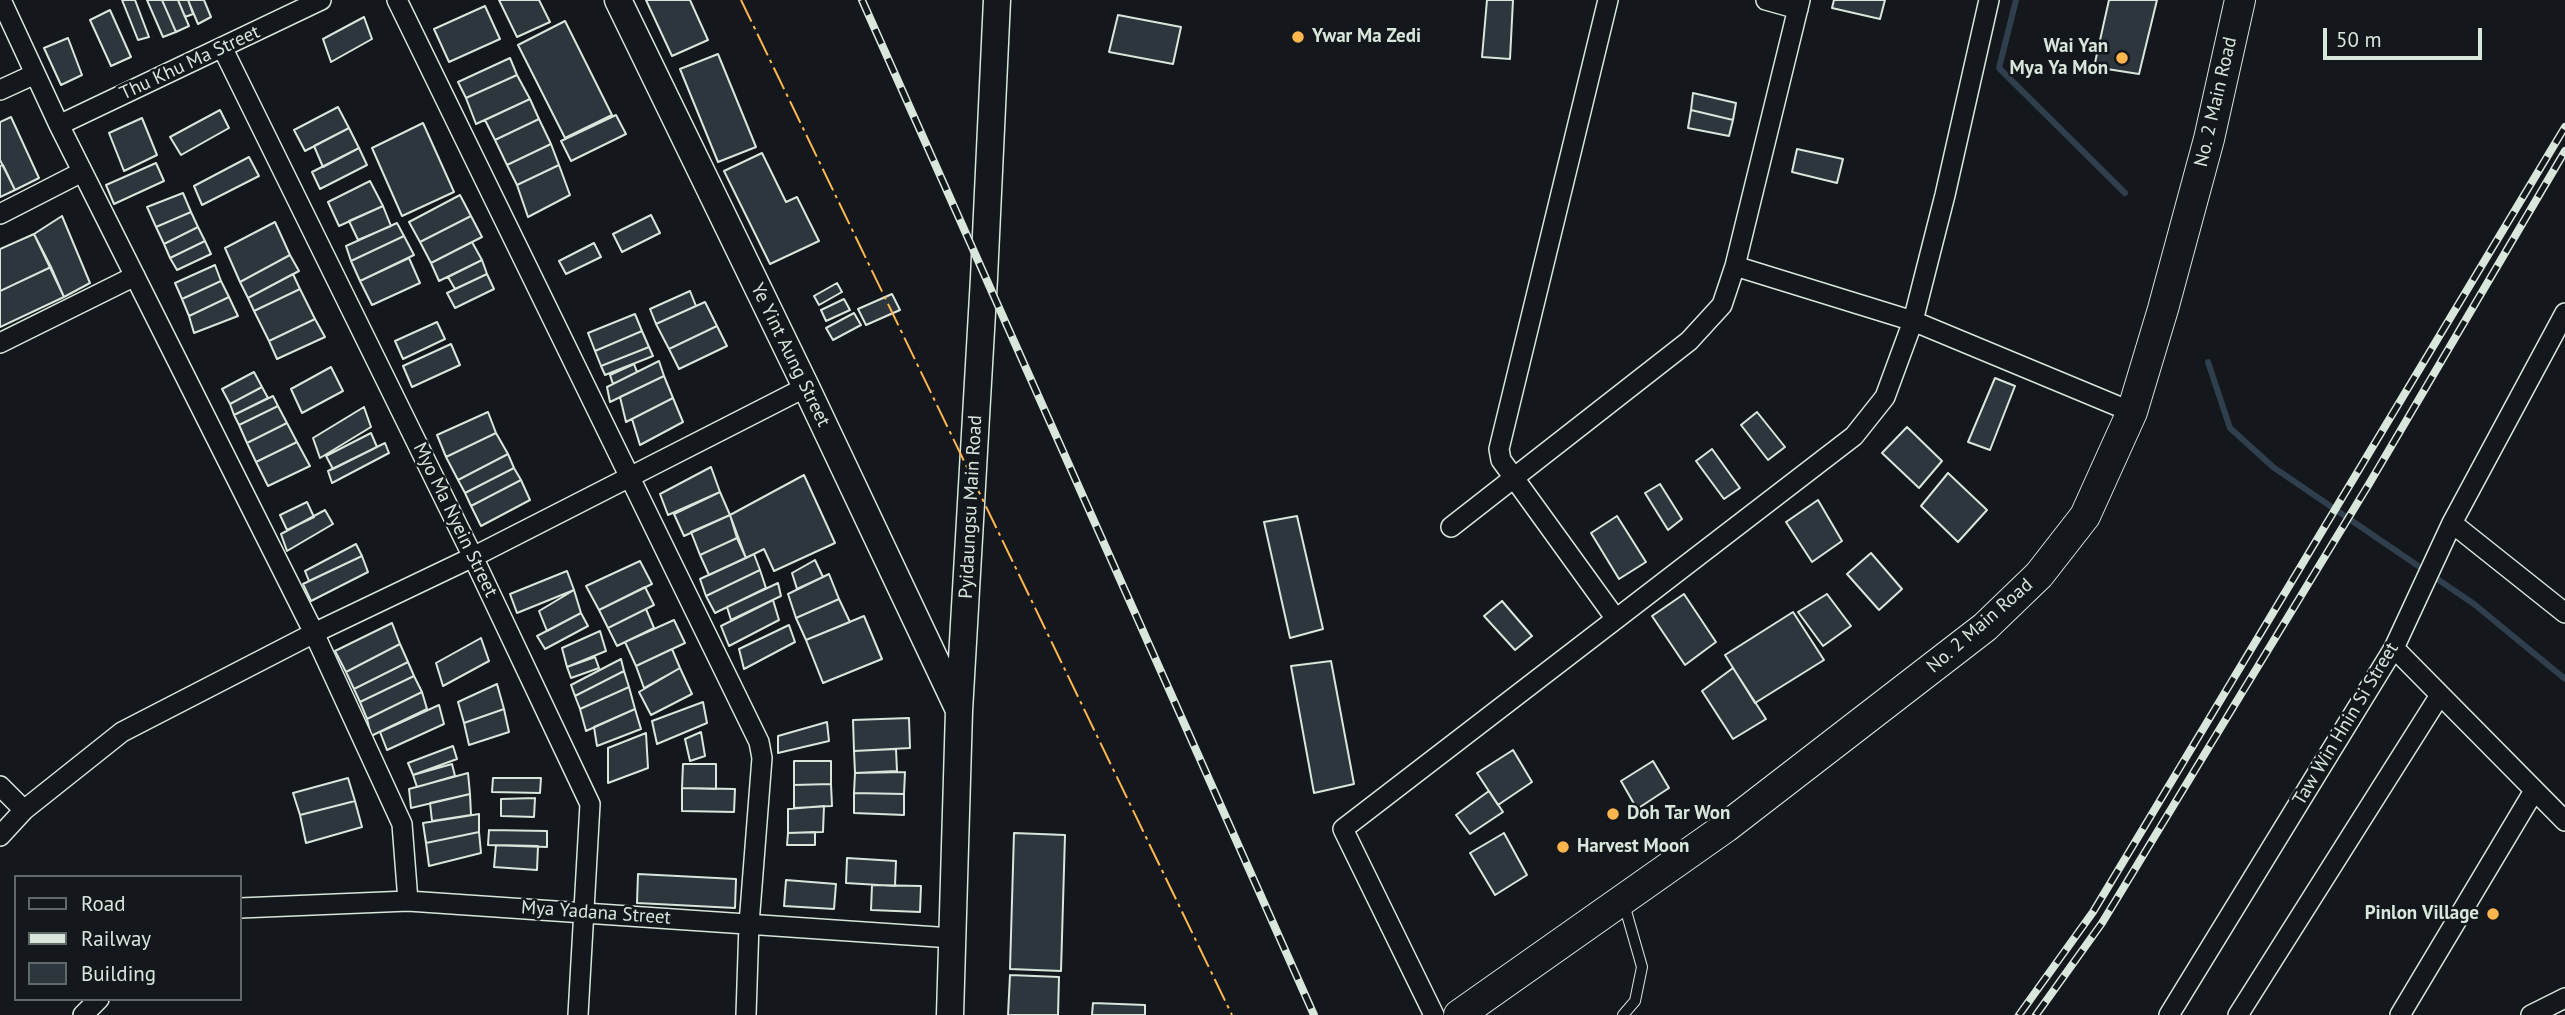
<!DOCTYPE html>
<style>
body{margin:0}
#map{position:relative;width:2565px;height:1015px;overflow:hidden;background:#14181c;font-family:"PT Sans",sans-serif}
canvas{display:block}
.legend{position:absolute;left:14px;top:875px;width:228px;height:126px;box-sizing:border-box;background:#14181c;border:2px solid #626a69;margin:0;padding:9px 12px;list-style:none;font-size:21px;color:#d8e6dc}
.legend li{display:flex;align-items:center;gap:14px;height:35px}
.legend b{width:35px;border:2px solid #626a69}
.scale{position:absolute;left:2323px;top:28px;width:159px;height:32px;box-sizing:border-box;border:4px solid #d8e6dc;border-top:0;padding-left:9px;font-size:21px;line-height:24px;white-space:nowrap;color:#d8e6dc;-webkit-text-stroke:5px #14181c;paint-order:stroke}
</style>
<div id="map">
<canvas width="2565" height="1015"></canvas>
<ul class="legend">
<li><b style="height:9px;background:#14181c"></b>Road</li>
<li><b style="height:9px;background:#d8e6dc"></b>Railway</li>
<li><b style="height:19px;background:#2c363c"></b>Building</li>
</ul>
<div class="scale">50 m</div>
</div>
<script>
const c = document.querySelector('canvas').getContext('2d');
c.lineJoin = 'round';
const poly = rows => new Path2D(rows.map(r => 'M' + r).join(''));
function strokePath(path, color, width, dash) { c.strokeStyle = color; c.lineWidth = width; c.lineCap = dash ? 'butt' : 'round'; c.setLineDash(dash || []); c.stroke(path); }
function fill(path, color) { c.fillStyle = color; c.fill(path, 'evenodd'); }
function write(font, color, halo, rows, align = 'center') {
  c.font = font + ' "PT Sans",sans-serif'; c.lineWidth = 5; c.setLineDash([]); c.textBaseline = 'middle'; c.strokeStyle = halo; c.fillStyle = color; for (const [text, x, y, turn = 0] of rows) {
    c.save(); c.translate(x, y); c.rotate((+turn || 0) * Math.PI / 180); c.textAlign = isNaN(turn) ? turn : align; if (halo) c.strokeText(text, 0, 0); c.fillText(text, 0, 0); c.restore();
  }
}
strokePath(poly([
 [2016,0,1999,68,2125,193],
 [2208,362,2230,428,2273,467,2474,604,2565,679]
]), '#2f3f4d', 6);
const building = poly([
 [122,0,135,0,149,37,138,40,122,0],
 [147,0,162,0,176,32,163,37,147,0],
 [162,0,178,0,189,26,176,32,162,0],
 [178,0,188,0,193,14,185,17,178,0],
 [188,0,204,0,211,17,198,24,188,0],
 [499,0,539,0,550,22,517,37,499,0],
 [646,0,690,0,708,40,672,56,646,0],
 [1487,0,1513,0,1510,59,1482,57,1487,0],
 [1834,0,1885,0,1880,19,1832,8,1834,0],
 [2109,0,2157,0,2139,74,2094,67,2109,0],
 [485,6,500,39,449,62,434,29,485,6],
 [110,10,131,57,111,66,90,20,110,10],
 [1118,15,1181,27,1173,64,1109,52,1118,15],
 [364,17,372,39,331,62,323,39,364,17],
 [565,21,612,115,565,138,518,45,565,21],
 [68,38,82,75,61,85,44,48,68,38],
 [718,54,756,147,718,162,680,69,718,54],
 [510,58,517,75,466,98,458,82,510,58],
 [517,75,530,99,476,124,466,98,517,75],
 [1693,93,1736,103,1733,120,1691,110,1693,93],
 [530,99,539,119,495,140,485,120,530,99],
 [338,107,349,128,305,151,294,130,338,107],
 [220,110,229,128,181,155,170,137,220,110],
 [1691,110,1733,120,1729,136,1688,128,1691,110],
 [616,115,626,134,571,161,561,141,616,115],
 [11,117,39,178,15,190,0,160,0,122,11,117],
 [142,118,157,155,124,171,109,133,142,118],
 [539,119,551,144,507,165,495,140,539,119],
 [423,123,454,192,402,216,372,148,423,123],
 [349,128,359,148,323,167,314,146,349,128],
 [551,144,559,165,517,185,507,165,551,144],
 [359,148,367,165,320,189,312,172,359,148],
 [1797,149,1843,159,1837,183,1792,172,1797,149],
 [762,153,786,202,797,197,819,241,770,264,724,171,762,153],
 [249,157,259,176,202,205,194,186,249,157],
 [156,163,164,181,114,204,106,185,156,163],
 [3,165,15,190,0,197,0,166,3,165],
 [559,165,570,195,528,217,517,185,559,165],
 [370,181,383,206,339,226,328,202,370,181],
 [183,193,191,212,156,227,147,207,183,193],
 [460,195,471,216,420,242,409,222,460,195],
 [383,206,391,226,358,240,349,221,383,206],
 [191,212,198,227,164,244,156,227,191,212],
 [651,215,660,233,622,252,613,234,651,215],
 [62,216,90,283,64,297,34,234,62,216],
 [471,216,482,237,431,263,420,242,471,216],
 [275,222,290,255,240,282,225,248,275,222],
 [397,223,404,236,351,261,346,246,397,223],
 [198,227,205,241,170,258,164,244,198,227],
 [34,234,51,267,0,291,0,249,34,234],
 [404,236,414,255,360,281,351,261,404,236],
 [205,241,211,254,177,270,170,258,205,241],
 [472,242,482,260,439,281,431,263,472,242],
 [594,243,601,257,566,274,559,261,594,243],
 [290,255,299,271,248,298,240,282,290,255],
 [409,258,420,283,372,305,360,281,409,258],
 [482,260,487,274,455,289,448,277,482,260],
 [215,265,221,281,182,299,175,283,215,265],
 [51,267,64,297,0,327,0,291,51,267],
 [293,274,300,289,254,311,248,298,293,274],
 [487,274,494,289,455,308,447,293,487,274],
 [221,281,229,297,189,316,182,299,221,281],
 [837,283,842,292,819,305,814,296,837,283],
 [300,289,315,319,269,341,254,311,300,289],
 [690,291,696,306,656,324,650,309,690,291],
 [892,294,900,310,866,325,858,309,892,294],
 [229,297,238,316,194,333,189,316,229,297],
 [844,299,850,310,826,321,821,310,844,299],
 [705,302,717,326,669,349,656,324,705,302],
 [854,313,861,325,833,340,826,328,854,313],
 [635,314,642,331,595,351,588,333,635,314],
 [315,319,325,337,277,359,269,341,315,319],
 [437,322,445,339,403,359,395,341,437,322],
 [717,326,727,346,679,369,669,349,717,326],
 [642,331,649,347,601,366,595,351,642,331],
 [451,344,460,365,412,387,403,366,451,344],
 [649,347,653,356,605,375,601,366,649,347],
 [659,361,664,376,610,402,607,387,659,361],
 [634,364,637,372,613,384,610,375,634,364],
 [331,367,343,391,302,413,291,389,331,367],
 [254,372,262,387,230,404,222,389,254,372],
 [664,376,673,398,626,422,620,397,664,376],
 [1995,378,2015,386,1990,450,1968,442,1995,378],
 [262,387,268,398,234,415,230,404,262,387],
 [273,396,278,406,239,425,234,415,273,396],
 [673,398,683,422,640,445,632,419,673,398],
 [278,406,287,423,247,443,239,425,278,406],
 [364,407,371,427,320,458,313,438,364,407],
 [488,412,496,433,446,457,437,435,488,412],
 [1757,412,1785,447,1768,460,1741,425,1757,412],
 [287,423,297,442,256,462,247,443,287,423],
 [1907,427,1942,461,1919,488,1882,453,1907,427],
 [371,433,377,447,333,469,326,456,371,433],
 [496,433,508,454,458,480,446,457,496,433],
 [297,442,310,466,268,486,256,462,297,442],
 [385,443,389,453,332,483,328,471,385,443],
 [1712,449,1740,488,1724,499,1696,461,1712,449],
 [508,454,514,468,465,493,458,480,508,454],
 [711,467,720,492,668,515,660,494,711,467],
 [514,468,521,480,471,506,465,493,514,468],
 [1948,473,1987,510,1958,542,1921,506,1948,473],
 [804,475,835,543,774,571,764,549,746,558,730,515,804,475],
 [521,480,530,500,481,526,471,506,521,480],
 [1660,484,1682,519,1668,530,1645,493,1660,484],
 [720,492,730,515,684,536,674,514,720,492],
 [1818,500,1842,541,1812,562,1786,522,1818,500],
 [307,502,314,517,287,530,280,515,307,502],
 [325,510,333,524,287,551,281,534,325,510],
 [730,515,737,538,700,555,691,532,730,515],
 [1297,516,1323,629,1290,638,1264,522,1297,516],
 [1617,516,1646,562,1619,579,1591,533,1617,516],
 [737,538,746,558,709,575,700,555,737,538],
 [356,544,362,556,309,581,305,571,356,544],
 [1871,553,1902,589,1879,610,1847,574,1871,553],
 [754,554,760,570,706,596,700,579,754,554],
 [362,556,368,572,311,601,303,584,362,556],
 [815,560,823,577,797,589,792,573,815,560],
 [640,561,652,584,599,610,586,586,640,561],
 [760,570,766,588,715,613,706,596,760,570],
 [567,571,574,590,517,613,510,594,567,571],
 [829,574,839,599,796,618,788,594,829,574],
 [778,583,781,596,731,620,727,607,778,583],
 [645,587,654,605,608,628,599,610,645,587],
 [574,590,581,613,547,631,539,611,574,590],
 [1684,594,1716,642,1685,665,1652,616,1684,594],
 [1827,594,1851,626,1823,646,1798,612,1827,594],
 [839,599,850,622,806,640,796,618,839,599],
 [773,600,779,620,729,646,721,626,773,600],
 [1502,601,1532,636,1515,650,1484,616,1502,601],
 [646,609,654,628,617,646,608,628,646,609],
 [1793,612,1824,660,1755,703,1725,655,1793,612],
 [581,613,588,626,545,649,537,636,581,613],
 [864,616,882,659,823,683,806,640,864,616],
 [674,620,685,643,636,666,625,642,674,620],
 [392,623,400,644,346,672,335,651,392,623],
 [789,625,795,642,744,669,739,649,789,625],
 [600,631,606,651,567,667,562,648,600,631],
 [481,638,489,661,443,686,436,663,481,638],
 [400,644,408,662,354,689,346,672,400,644],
 [672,649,680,668,644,688,636,666,672,649],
 [595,657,599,668,571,678,567,667,595,657],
 [621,659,624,671,575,696,571,685,621,659],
 [1331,661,1354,784,1314,793,1291,666,1331,661],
 [408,662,414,676,360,702,354,689,408,662],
 [680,668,692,694,651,715,639,692,680,668],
 [1733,668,1766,719,1733,739,1702,691,1733,668],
 [624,671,629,687,580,709,575,696,624,671],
 [414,676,422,692,367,719,360,702,414,676],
 [497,684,504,709,464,723,458,702,497,684],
 [629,687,635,709,586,731,580,709,629,687],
 [422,692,427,709,371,736,367,719,422,692],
 [703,702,707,723,657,744,652,721,703,702],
 [439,705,444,724,387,750,380,732,439,705],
 [504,709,509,732,469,745,464,723,504,709],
 [635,709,641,729,597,746,594,727,635,709],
 [909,718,910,748,854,751,853,720,909,718],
 [827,722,829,741,778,753,778,736,827,722],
 [701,732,705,756,690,761,685,739,701,732],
 [646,733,648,768,608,783,608,748,646,733],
 [453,746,457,759,413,775,408,763,453,746],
 [896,749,897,771,855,773,854,751,896,749],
 [1513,750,1532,782,1498,805,1477,773,1513,750],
 [794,761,831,761,831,784,794,785,794,761],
 [1653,761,1669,788,1637,809,1621,781,1653,761],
 [452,764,455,776,417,787,413,775,452,764],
 [683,764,716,764,716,789,682,788,683,764],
 [905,772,904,794,854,793,855,773,905,772],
 [468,773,470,794,411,808,409,789,468,773],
 [348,778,355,801,300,815,293,793,348,778],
 [493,778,541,778,540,793,492,792,493,778],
 [831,784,832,806,794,808,794,785,831,784],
 [682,788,735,789,734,812,682,811,682,788],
 [1489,791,1503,812,1470,834,1456,815,1489,791],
 [854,793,904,794,904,815,854,813,854,793],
 [470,794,471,815,432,821,430,803,470,794],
 [535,798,534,817,501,816,501,799,535,798],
 [355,801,362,827,306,843,300,815,355,801],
 [824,806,823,832,788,833,788,809,824,806],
 [479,814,479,832,426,843,423,823,479,814],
 [489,830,547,831,547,847,488,845,489,830],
 [479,832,481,853,429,866,426,843,479,832],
 [815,832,815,845,787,845,788,833,815,832],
 [1014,833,1065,835,1061,971,1010,969,1014,833],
 [1504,833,1527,875,1495,895,1470,853,1504,833],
 [496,845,538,846,537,870,494,867,496,845],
 [847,858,896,861,895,886,846,883,847,858],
 [638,874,736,879,735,908,637,903,638,874],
 [786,880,836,884,834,909,784,906,786,880],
 [872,885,921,886,920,912,871,910,872,885],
 [1010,975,1059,977,1058,1015,1008,1015,1010,975],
 [1093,1003,1145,1005,1145,1015,1092,1015,1093,1003]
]);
fill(building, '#2c363c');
strokePath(building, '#d8e6dc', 2);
const lane = poly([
 [1623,1015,1635,1001,1642,967,1624,904]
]);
const street = poly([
 [1,0,59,125,314,633,402,824,408,901],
 [397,0,759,742,762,758,749,924,746,1015],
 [1608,0,1499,449,1501,460,1616,619],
 [1766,0,1798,9],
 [222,47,473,557,590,804,578,1015],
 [0,90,35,74],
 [59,125,321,0],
 [0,214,82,172],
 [1735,266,1913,321,2132,412],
 [0,343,135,276],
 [2452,523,2565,613],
 [1451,527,1689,341,1722,305,1735,266,1800,0],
 [2394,648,2565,821],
 [0,786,24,810],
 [0,836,24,810,122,732,314,633,473,557,806,387],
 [240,908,408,901,952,938],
 [83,1015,99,999],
 [1434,1015,1343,829,1854,436,1885,397,1913,321,1945,195,1989,0],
 [2169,1015,2394,648,2452,523,2565,313],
 [2238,1015,2440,695],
 [2400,1015,2534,791],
 [2531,1015,2565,998]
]);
const secondary = poly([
 [618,0,806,387,958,708],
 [950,1015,959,711,984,278,997,0]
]);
const primary = poly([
 [1459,1015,1726,827,1985,627,2039,575,2085,516,2132,412,2163,309,2209,139,2240,0]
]);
strokePath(lane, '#d8e6dc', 12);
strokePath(street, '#d8e6dc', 22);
strokePath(secondary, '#d8e6dc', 29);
strokePath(primary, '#d8e6dc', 32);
strokePath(lane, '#14181c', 10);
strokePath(street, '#14181c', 19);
strokePath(secondary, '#14181c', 26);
strokePath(primary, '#14181c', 30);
const rail = poly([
 [862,0,1314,1015],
 [2019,1015,2093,912,2565,127],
 [2036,1015,2102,923,2232,709,2369,484,2565,151]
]);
strokePath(rail, '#d8e6dc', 8);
strokePath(rail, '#14181c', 5, [16]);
strokePath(poly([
 [741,0,1232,1015]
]), '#ffb74d', 2, [24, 5, 3.5, 5]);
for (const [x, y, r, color] of [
 [1298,37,7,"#ffb74d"],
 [2122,58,7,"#ffb74d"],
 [1613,814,7,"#ffb74d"],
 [1563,847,7,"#ffb74d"],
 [2493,914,7,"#ffb74d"]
]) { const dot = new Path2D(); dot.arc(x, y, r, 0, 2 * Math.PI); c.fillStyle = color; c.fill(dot); strokePath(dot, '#14181c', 2.5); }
write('bold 19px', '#d8e6dc', '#14181c', [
 ["Ywar Ma Zedi",1312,37],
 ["Wai Yan",2108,47,"right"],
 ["Mya Ya Mon",2108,69,"right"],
 ["Doh Tar Won",1627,814],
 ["Harvest Moon",1577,847],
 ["Pinlon Village",2479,914,"right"]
], 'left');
write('19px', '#d8e6dc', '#14181c', [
 ["Thu Khu Ma Street",190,63,-25],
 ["No. 2 Main Road",2216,102,-77],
 ["Ye Yint Aung Street",790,355,64],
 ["Pyidaungsu Main Road",971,507,-87],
 ["Myo Ma Nyein Street",455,520,64],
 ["No. 2 Main Road",1980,626,-41],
 ["Taw Win Hnin Si Street",2346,724,-59],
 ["Mya Yadana Street",596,913,4]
]);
</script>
